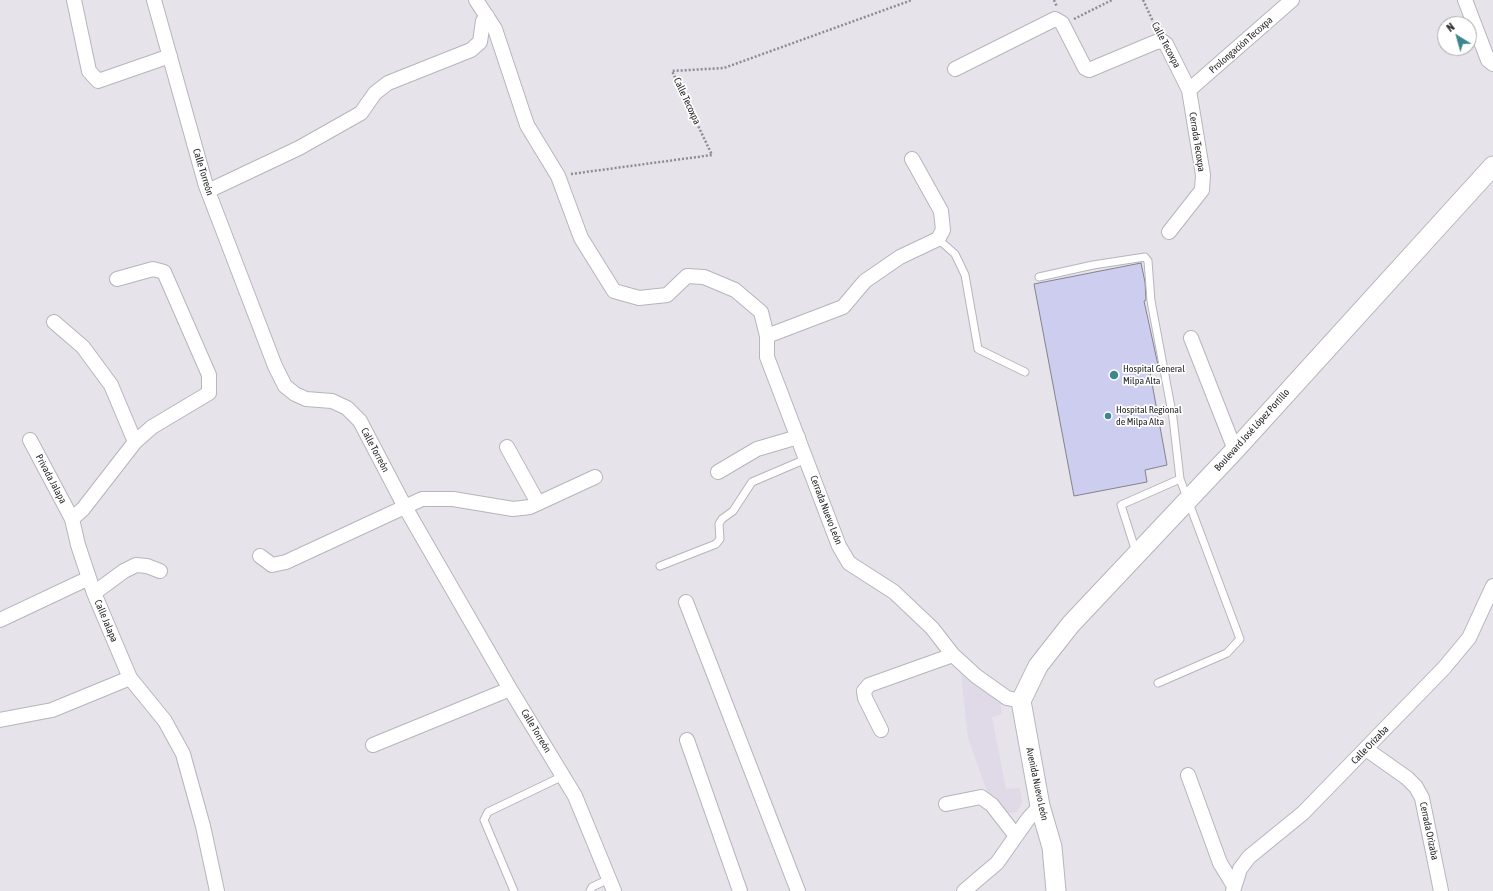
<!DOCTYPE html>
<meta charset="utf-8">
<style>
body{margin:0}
#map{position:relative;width:1493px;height:891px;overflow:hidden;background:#e6e3eb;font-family:"Asap Condensed",sans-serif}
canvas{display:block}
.north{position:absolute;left:1437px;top:16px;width:40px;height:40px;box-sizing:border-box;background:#fff;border:1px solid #a9a9aa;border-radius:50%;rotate:323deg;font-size:11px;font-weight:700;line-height:16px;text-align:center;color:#29282b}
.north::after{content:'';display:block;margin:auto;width:14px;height:18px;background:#3e868d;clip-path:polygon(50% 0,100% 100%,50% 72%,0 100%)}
</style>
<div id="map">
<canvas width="1493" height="891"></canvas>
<div class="north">N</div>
</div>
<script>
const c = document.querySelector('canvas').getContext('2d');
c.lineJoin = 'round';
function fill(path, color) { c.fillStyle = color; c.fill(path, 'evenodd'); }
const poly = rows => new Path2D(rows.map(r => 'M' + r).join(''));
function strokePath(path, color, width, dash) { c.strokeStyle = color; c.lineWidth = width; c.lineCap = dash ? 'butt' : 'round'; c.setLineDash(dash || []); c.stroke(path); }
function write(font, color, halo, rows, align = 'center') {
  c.font = font + ' "Asap Condensed",sans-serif'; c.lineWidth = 3.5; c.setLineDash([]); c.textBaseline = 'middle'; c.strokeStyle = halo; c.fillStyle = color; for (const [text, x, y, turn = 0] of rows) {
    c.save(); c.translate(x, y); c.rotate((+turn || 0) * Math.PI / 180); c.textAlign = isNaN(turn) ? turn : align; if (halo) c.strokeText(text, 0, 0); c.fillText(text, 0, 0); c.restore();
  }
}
fill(poly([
 [961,675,1000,699,1002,714,992,717,1006,789,1020,788,1022,802,1017,812,1003,814,987,791,968,738]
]), '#e0d9e8');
const building = poly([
 [1141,263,1145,282,1146,300,1144,301,1158,365,1149,367,1167,465,1145,470,1147,482,1074,496,1034,284,1141,263]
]);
fill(building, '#cdcdf0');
strokePath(building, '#82828a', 1);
const lane = poly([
 [938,239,955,254,965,275,978,349,1025,372],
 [1039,277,1093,265,1145,257,1148,261,1151,301,1173,418,1180,479],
 [1136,552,1121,505,1180,479,1240,639,1227,653,1158,683],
 [660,566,716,544,720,539,719,524,722,519,733,511,752,482,806,459],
 [514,891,484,820,488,812,563,776],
 [590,891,592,887,609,879]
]);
const street = poly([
 [74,0,89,71,98,81,170,56],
 [154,0,206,186,275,366,285,386,295,394,306,399,332,401,347,408,360,421,405,507,510,689,575,796,614,891],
 [476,0,495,29,527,125,558,176,581,238,614,291,639,298,667,295,687,276,704,277,735,290,761,312,767,336,843,307,865,281,900,257,938,239,943,230,941,211,912,159],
 [1465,0,1488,60,1493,64],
 [955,69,1055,19,1062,23,1085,68,1089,70,1156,42,1162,41,1166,44,1189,90,1203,175,1202,190,1169,232],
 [1189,90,1292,0],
 [208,191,299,148,361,113,375,93,388,83,471,50,480,42,483,21,487,16],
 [117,279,153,269,164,272,209,375,209,393,152,427,135,442,83,509,72,519,78,545,94,593,130,678,165,721,183,754,203,826,217,891],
 [54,322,83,347,111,385,135,442],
 [767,336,767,357,839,546,849,563,894,592,932,628,953,655,976,676,1007,698,1021,701],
 [1191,338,1235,450],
 [30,440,72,519],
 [507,447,538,503],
 [718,472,757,449,798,437],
 [260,556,272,565,286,562,422,499,453,499,513,509,530,507,595,477],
 [94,593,124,571,136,565,147,566,160,571],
 [686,602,798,891],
 [0,620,89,578],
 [0,720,52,710,130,678],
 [881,730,865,698,864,691,869,685,953,655],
 [687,740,740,891],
 [373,745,510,689],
 [1366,749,1407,778,1416,787,1422,798,1441,891],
 [1188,775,1220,863,1234,886],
 [946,804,981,797,992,805,1016,836],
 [964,891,997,863,1028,819,1040,806],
 [1233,891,1240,869,1249,857,1303,813,1444,668,1469,638,1493,586]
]);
const secondary = poly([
 [1056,891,1052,847,1040,806,1021,701,1038,666,1071,624,1235,450,1493,166]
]);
strokePath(lane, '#b7b4bb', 9);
strokePath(street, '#b7b4bb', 16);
strokePath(secondary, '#b7b4bb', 21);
strokePath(poly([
 [1054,0,1057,7],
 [1143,0,1157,30],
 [1074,19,1112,0],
 [571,174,712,155,672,71,724,68,912,0]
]), '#8e8c92', 2.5, [2, 2]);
strokePath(lane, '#fff', 7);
strokePath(street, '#fff', 14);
strokePath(secondary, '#fff', 19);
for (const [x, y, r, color] of [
 [1114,375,5,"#3e868d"],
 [1108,416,4,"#3e868d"]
]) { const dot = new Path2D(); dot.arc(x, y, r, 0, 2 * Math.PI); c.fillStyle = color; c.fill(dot); strokePath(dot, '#fff', 1.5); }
write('10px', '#29282b', '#fff', [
 ["Calle Tecoxpa",1166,45,62],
 ["Prolongación Tecoxpa",1241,45,-41],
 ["Calle Tecoxpa",687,101,65],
 ["Cerrada Tecoxpa",1197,142,81],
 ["Calle Torreón",203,172,73],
 ["Boulevard José López Portillo",1252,430,-48],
 ["Calle Torreón",375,450,62],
 ["Privada Jalapa",51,479,62],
 ["Cerrada Nuevo León",826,510,69],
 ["Calle Jalapa",106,621,67],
 ["Calle Torreón",536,731,59],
 ["Calle Orizaba",1370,745,-46],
 ["Avenida Nuevo León",1037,784,78],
 ["Cerrada Orizaba",1429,831,78]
]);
write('10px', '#29282b', '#fff', [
 ["Hospital General",1123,369],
 ["Milpa Alta",1123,381],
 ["Hospital Regional",1116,410],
 ["de Milpa Alta",1116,422]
], 'left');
</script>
